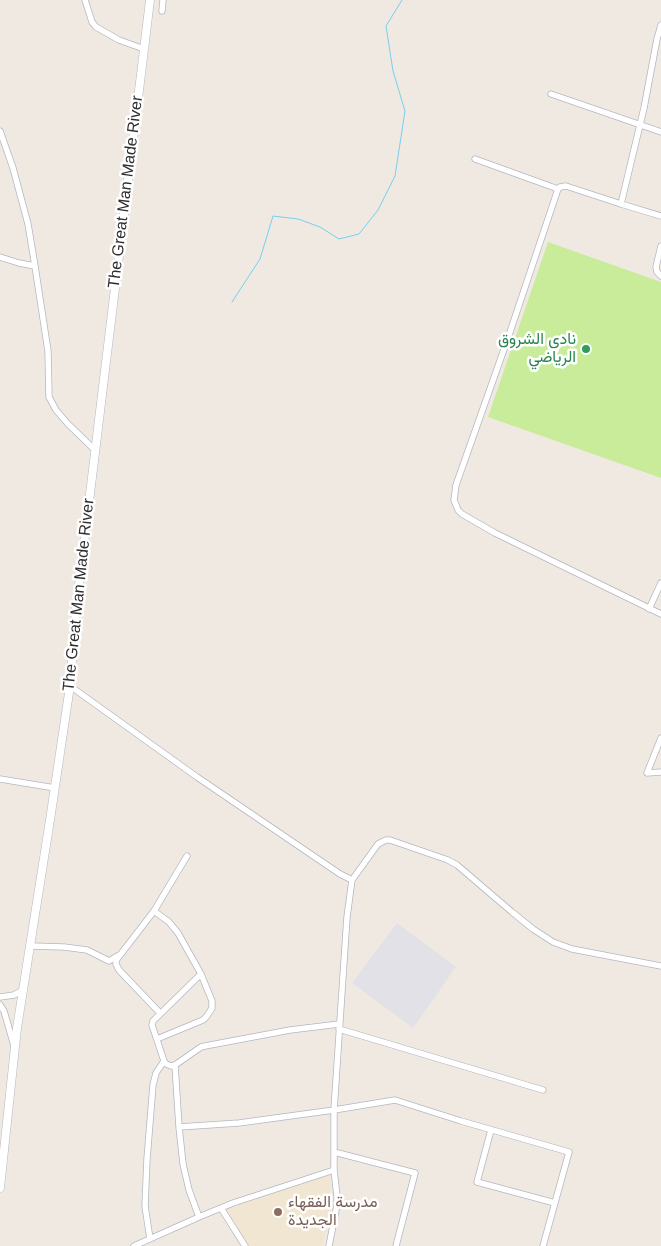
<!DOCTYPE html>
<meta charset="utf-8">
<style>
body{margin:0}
canvas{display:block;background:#efe9e1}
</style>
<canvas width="661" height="1246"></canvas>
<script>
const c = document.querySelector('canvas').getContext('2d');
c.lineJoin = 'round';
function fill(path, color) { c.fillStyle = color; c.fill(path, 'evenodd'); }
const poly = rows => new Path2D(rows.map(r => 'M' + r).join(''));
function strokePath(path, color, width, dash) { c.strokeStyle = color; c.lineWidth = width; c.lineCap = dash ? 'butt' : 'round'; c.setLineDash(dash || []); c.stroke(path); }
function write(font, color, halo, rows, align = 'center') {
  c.font = font + ' Arial,Vazirmatn,sans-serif'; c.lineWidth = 5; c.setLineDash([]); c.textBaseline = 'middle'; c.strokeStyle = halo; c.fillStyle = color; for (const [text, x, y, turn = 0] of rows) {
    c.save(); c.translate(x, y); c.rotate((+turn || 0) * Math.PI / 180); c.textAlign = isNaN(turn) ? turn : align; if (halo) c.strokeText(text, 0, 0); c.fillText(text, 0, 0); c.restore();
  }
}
fill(poly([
 [397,923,456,967,413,1028,352,983]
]), '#e3e1e8');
fill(poly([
 [329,1175,331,1206,322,1246,248,1246,228,1215,227,1209]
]), '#f0e6d1');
fill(poly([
 [548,242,661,282,661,478,488,417]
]), '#c9ec9a');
strokePath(poly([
 [232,302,260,259,273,216,298,219,320,227,339,239,359,234,378,210,395,176,405,111,393,71,386,26,402,0]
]), '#75cff0', 1);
const street = poly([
 [85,0,92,22,96,27,119,40,144,49],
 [162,11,163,0],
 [551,94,661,132],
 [0,131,13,168,28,224,35,266,48,351,49,397,56,410,68,424,95,450],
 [475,159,558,189],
 [621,204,644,108,657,39,661,25],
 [661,216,621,204,566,186,560,187,558,189,508,338,456,485,454,500,458,510,462,514,495,533,661,614],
 [661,246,656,267,657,272,661,276],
 [0,257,19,263,35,266],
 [649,609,661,583],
 [70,686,197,777,340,874,352,880,378,844,386,840,390,840,448,860,457,865,512,912,533,929,553,942,572,949,661,966],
 [661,738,647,773,661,772],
 [0,779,55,788],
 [154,911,169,922,178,933,201,974,153,1021,152,1025,164,1061,166,1064,171,1066,175,1065,201,1047,205,1046,290,1030,339,1024],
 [31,946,64,947,87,950,109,961,119,955],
 [0,997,14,995,23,990],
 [0,1005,4,1011,14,1046],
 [160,1013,119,970,116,964,116,962,117,959,154,911,187,856],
 [339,1029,543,1090],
 [157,1039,203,1020,207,1016,212,1008,212,1001,201,974],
 [175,1065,179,1127,183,1164,189,1190,199,1217],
 [179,1127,239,1123,334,1110,395,1100,461,1121,569,1152,543,1246],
 [491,1130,477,1182,555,1203],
 [334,1152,415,1173,396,1246],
 [221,1208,245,1246],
 [150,1239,145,1206,147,1159,153,1085,156,1073,164,1061],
 [134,1246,199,1217,233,1203,334,1170],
 [329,1246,337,1205,337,1196,334,1170,334,1110,347,917,352,880]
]);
const secondary = poly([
 [0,1188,17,1028,50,820,70,686,76,609,150,0]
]);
strokePath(street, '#b4b7c1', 7);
strokePath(secondary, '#b4b7c1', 9);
strokePath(street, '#fff', 5.5);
strokePath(secondary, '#fff', 8);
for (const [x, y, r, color] of [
 [586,349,5,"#2e9e5b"],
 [278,1212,5,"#8d6e63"]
]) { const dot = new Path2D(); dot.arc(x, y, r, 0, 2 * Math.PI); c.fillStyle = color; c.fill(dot); strokePath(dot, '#fff', 2); }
write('16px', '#2e2e2e', '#fff', [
 ["The Great Man Made River",126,192,-83],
 ["The Great Man Made River",79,595,-84]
]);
write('16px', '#27864d', '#fff', [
 ["نادي الشروق",576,340],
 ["الرياضي",576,358]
], 'right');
write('16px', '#785e54', '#fff', [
 ["مدرسة الفقهاء",288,1203],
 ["الجديدة",288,1221]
], 'left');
</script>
